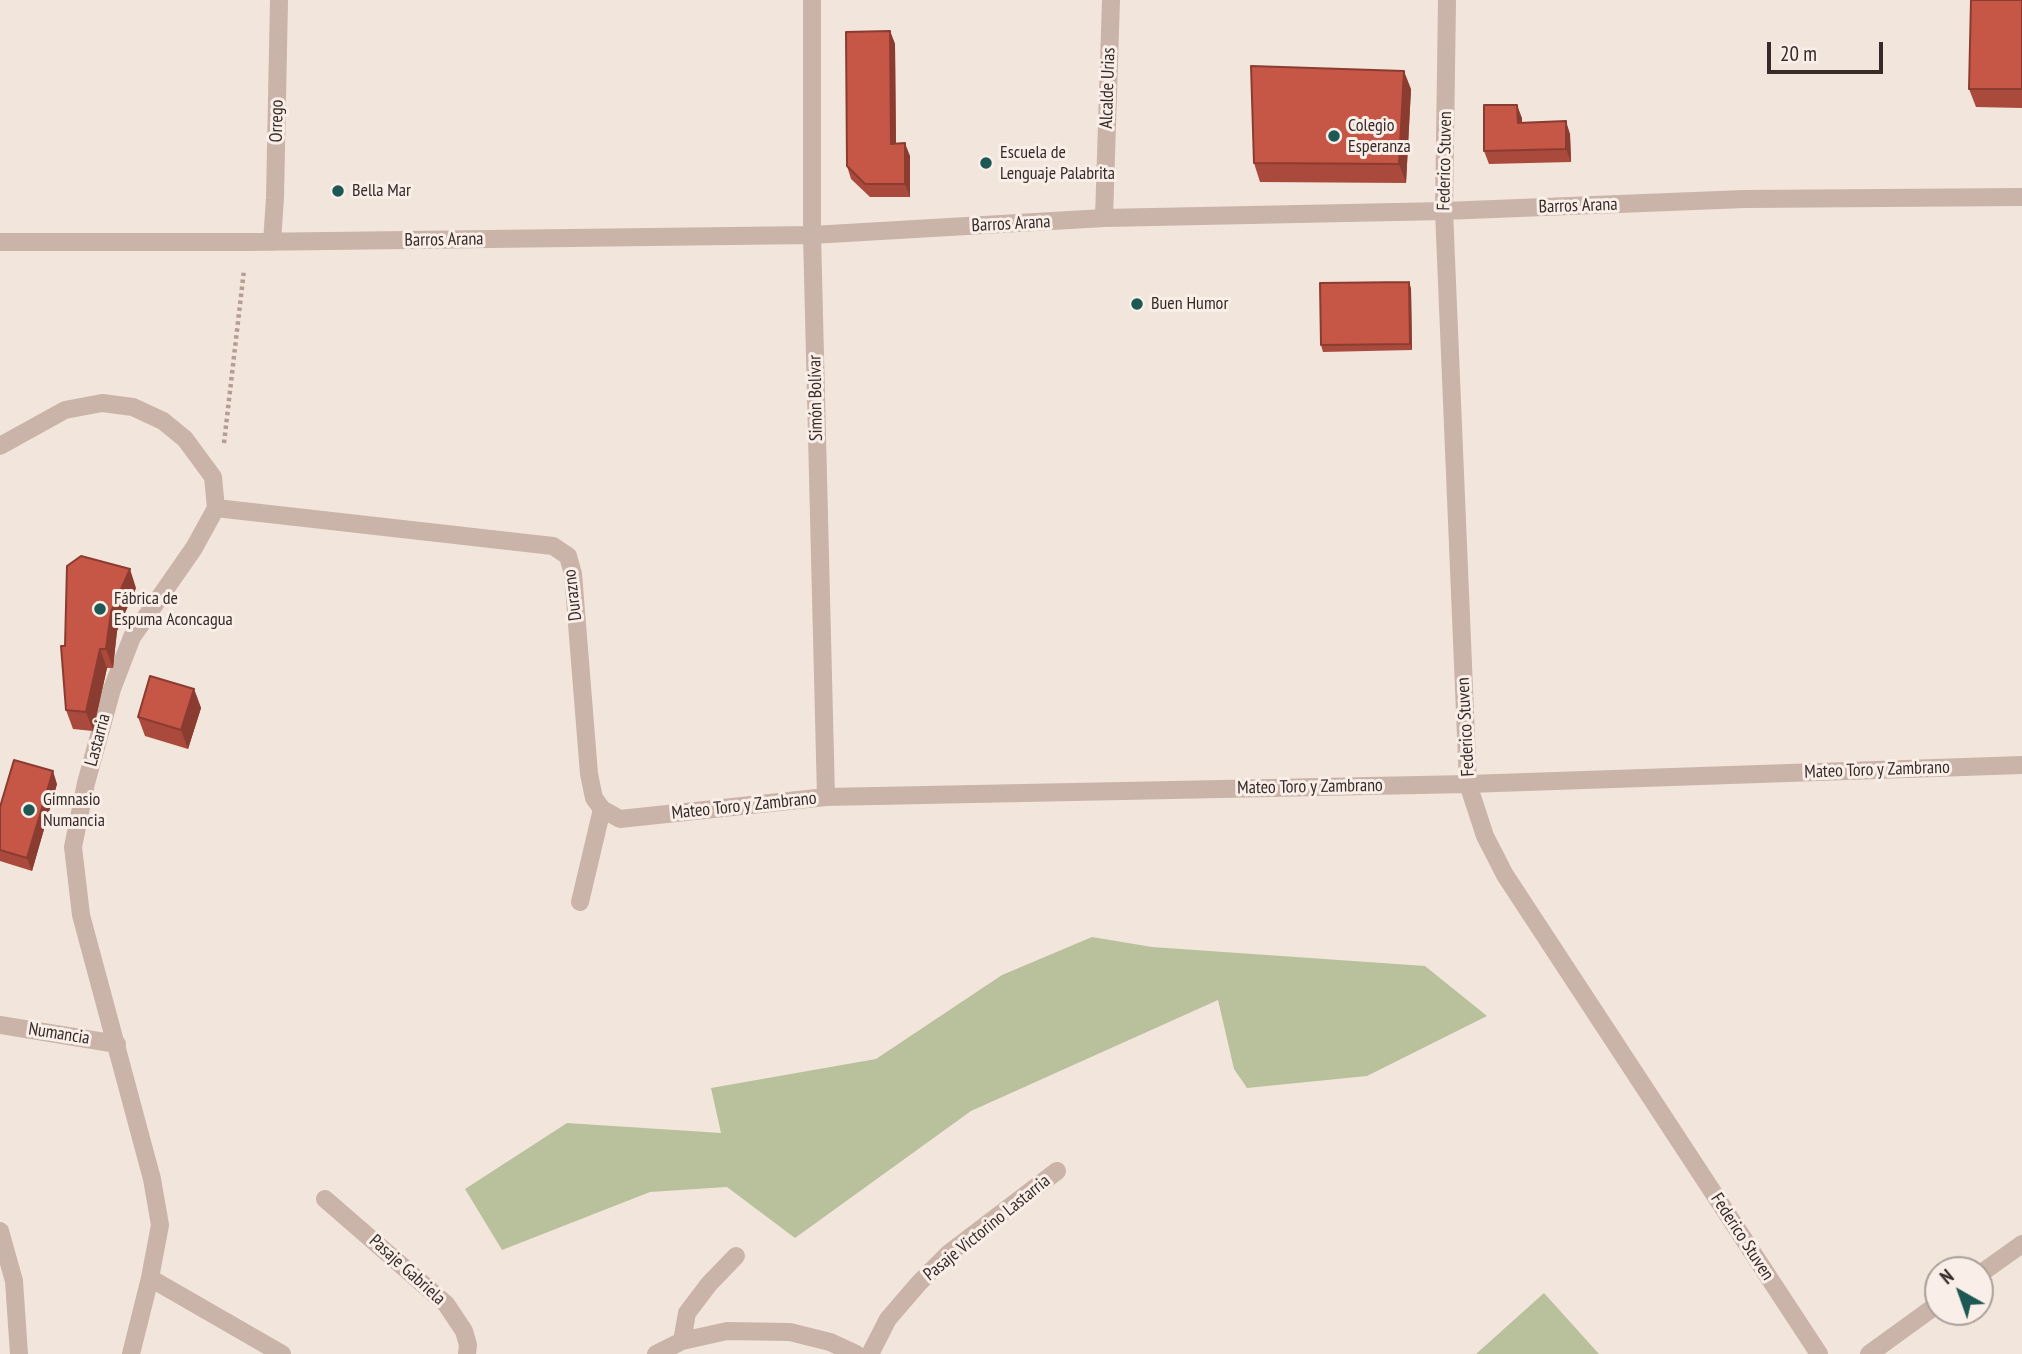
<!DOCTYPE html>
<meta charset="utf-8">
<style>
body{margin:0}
#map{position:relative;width:2022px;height:1354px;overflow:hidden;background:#f2e5dc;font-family:"PT Sans Narrow",sans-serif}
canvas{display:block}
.north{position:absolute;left:1924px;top:1256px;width:70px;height:70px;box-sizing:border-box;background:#f9efe8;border:2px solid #aba19b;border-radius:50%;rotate:320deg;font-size:19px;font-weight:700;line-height:28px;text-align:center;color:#372b28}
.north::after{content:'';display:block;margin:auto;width:24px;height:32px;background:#1d5855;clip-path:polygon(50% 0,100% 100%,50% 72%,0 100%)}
.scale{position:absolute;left:1767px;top:42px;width:116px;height:32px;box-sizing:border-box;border:4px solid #372b28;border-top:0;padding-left:9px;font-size:21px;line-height:24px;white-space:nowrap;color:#372b28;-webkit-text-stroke:5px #f9efe8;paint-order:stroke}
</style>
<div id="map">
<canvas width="2022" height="1354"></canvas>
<div class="north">N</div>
<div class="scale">20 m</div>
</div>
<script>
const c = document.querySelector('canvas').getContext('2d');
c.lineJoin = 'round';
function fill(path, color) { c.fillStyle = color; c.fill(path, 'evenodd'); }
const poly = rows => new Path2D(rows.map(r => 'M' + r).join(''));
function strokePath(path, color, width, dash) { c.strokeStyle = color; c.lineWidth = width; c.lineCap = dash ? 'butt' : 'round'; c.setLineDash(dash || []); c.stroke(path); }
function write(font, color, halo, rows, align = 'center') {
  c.font = font + ' "PT Sans Narrow",sans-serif'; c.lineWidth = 6; c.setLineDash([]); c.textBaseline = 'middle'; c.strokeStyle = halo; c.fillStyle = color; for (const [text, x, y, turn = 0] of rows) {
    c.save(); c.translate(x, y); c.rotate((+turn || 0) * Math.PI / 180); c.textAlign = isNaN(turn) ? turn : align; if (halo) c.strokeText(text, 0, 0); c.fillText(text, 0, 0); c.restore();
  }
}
fill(poly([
 [1092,937,1152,947,1425,966,1487,1016,1367,1076,1247,1088,1234,1069,1218,1000,971,1111,795,1238,727,1187,650,1192,502,1250,465,1189,567,1123,721,1133,711,1088,876,1059,1002,975],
 [1544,1293,1599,1354,1476,1354]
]), '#b9c19c');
strokePath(poly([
 [224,443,244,270]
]), '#b69d92', 4.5, [3.5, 3.5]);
strokePath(poly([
 [812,0,812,235,826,797],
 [1447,0,1444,211,1468,784,1485,836,1505,875,1819,1354],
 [1104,218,1111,0],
 [0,242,247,242,812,235,1104,218,1444,211,1744,199,2022,197],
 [272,242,275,198,279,0],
 [0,446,65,410,102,403,133,407,163,421,185,439,213,477,216,508,194,548,132,637,112,689,86,783,73,847,81,915,152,1179,160,1225,150,1278,131,1354],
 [216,508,553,546,568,556,573,574,589,774,594,798,602,809,580,902],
 [602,809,620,819,826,797,1468,784,2022,765],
 [0,1025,117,1044],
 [325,1199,446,1304,464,1331,468,1345,467,1354],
 [0,1231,14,1281,19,1354],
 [1980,1274,2022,1244],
 [150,1278,282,1354],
 [682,1341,687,1313,709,1284,736,1256],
 [656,1354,682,1341,727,1331,790,1332,830,1342,856,1354],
 [870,1354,888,1319,919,1283,948,1254,1057,1171],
 [1869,1354,1938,1304]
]), '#cab3a8', 18);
fill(poly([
 [2022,0,2022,108,1976,107,1969,89],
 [890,31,895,44,896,144,910,156,910,197,870,197,851,179,847,166],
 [1411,89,1406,183,1260,182,1254,163],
 [1522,118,1522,122,1570,134,1571,162,1489,164,1484,151],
 [1409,282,1411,289,1412,350,1323,352,1321,345],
 [136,588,117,631,113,668,107,668,93,731,73,729,66,710,65,646],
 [194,689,201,708,188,749,145,736,138,717],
 [57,784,32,871,0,861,0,807]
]), '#aa4a3c');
fill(poly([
 [890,31,895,44,896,156,891,144],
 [1404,71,1411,89,1406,183,1399,164],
 [1517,105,1522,118,1522,136,1518,123],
 [1566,121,1570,134,1571,162,1566,149],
 [905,143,910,156,910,197,905,184],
 [1409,282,1411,289,1412,350,1410,344],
 [130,569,136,588,117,631,113,668,106,649,111,612],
 [100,649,107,668,93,731,86,712],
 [194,689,201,708,188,749,181,730],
 [53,771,57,784,32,871,27,858]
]), '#8b3c31');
const building = poly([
 [1971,0,2022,0,2022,89,1969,89,1971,0],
 [890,31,891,144,905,143,905,184,865,184,847,166,846,32,890,31],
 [1251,66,1404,71,1399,164,1254,163,1251,66],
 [1484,105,1517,105,1518,123,1566,121,1566,149,1484,151,1484,105],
 [1409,282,1410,344,1321,345,1320,283,1409,282],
 [81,556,130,569,111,612,106,649,100,649,86,712,66,710,61,646,65,646,67,566,81,556],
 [150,676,194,689,181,730,138,717,150,676],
 [14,760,53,771,27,858,0,850,0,807,14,760]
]);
fill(building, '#c65646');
strokePath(building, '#8b3c31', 2);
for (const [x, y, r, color] of [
 [1334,136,7,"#1d5855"],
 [986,163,7,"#1d5855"],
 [338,191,7,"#1d5855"],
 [1137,304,7,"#1d5855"],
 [100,609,7,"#1d5855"],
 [29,810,7,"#1d5855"]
]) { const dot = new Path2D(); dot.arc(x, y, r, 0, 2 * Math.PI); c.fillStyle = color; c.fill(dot); strokePath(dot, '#f9efe8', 2.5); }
write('18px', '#372b28', '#f9efe8', [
 ["Alcalde Urias",1108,88,-88],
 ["Orrego",277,121,-89],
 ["Federico Stuven",1445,161,-89],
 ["Barros Arana",1578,206,-2],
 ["Barros Arana",1011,224,-3],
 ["Barros Arana",444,240,-1],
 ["Simón Bolívar",816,398,-91],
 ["Durazno",573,595,-97],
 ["Federico Stuven",1466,727,-93],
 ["Lastarria",98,740,-75],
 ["Mateo Toro y Zambrano",1877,770,-2],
 ["Mateo Toro y Zambrano",1310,787,-1],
 ["Mateo Toro y Zambrano",744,806,-6],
 ["Numancia",59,1034,9],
 ["Pasaje Victorino Lastarria",987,1228,-39],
 ["Federico Stuven",1742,1237,57],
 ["Pasaje Gabriela",407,1270,42]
]);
write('18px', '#372b28', '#f9efe8', [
 ["Colegio",1348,126],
 ["Esperanza",1348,147],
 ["Escuela de",1000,153],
 ["Lenguaje Palabrita",1000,174],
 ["Bella Mar",352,191],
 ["Buen Humor",1151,304],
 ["Fábrica de",114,599],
 ["Espuma Aconcagua",114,620],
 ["Gimnasio",43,800],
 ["Numancia",43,821]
], 'left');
</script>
